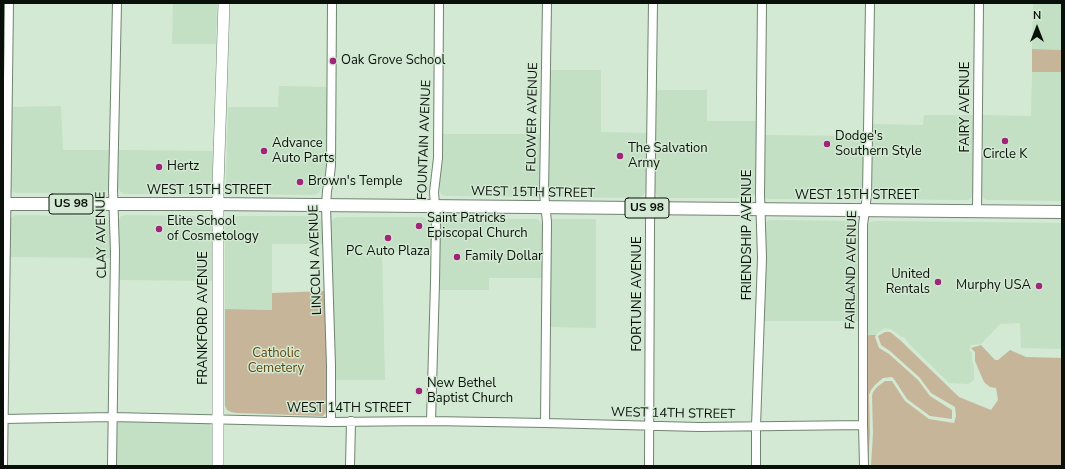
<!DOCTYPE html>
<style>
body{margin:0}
#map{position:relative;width:1065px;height:469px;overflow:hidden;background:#d3e9d3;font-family:"Nunito Sans",sans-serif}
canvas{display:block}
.frame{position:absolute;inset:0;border:4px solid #091009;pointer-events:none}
.north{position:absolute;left:1017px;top:8px;width:40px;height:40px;-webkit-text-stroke:3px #d3e9d3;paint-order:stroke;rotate:0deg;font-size:11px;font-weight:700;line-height:16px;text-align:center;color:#091009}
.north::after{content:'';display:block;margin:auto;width:14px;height:18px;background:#091009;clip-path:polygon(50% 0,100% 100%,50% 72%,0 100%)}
</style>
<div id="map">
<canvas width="1065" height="469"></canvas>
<div class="frame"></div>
<div class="north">N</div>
</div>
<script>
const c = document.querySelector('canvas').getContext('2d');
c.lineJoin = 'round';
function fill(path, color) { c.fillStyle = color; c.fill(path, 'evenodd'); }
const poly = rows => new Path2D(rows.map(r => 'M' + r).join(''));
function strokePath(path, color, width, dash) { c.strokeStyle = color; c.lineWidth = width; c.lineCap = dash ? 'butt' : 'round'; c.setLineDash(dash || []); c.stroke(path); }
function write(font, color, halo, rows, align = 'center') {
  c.font = font + ' "Nunito Sans",sans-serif'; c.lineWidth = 3; c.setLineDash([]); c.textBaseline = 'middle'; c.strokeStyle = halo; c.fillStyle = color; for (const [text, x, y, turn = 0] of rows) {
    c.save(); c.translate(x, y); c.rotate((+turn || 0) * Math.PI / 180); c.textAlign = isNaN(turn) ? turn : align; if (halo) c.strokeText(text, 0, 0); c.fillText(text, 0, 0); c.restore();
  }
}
fill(poly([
 [173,3,217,3,216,44,172,44],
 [1033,3,1062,3,1062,50,1032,49],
 [550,70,601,70,601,132,648,133,647,190,644,194,642,196,637,198,552,197,548,193],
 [1032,72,1062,72,1062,201,986,200,983,198,981,192,981,115,1031,116],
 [279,86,328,87,327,169,326,176,320,191,317,194,313,195,230,194,226,190,226,187,228,107,278,107],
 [12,88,13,88,13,107,61,106,63,150,110,150,109,184,108,189,105,192,103,193,16,193,13,192,11,187],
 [657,90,707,90,707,121,757,121,756,191,755,194,752,197,749,198,661,198,657,196,655,192,655,187],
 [924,115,975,115,973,192,972,197,969,199,966,200,876,199,873,195,871,191,872,124,923,125],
 [441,134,541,134,540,192,537,195,534,197,447,196,442,195,440,191,439,186],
 [764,135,863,136,863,192,862,196,858,199,769,199,765,198,764,196],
 [118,150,213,151,212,190,209,193,206,194,126,194,122,193,118,189,117,184],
 [15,215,104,216,109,221,112,235,112,258,9,257,10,222,11,218],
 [126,215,209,216,211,219,212,221,212,281,118,280,118,221,121,216],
 [228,216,314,216,321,220,323,227,324,244,272,244,272,310,225,309,225,223,226,219],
 [338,217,422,217,427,219,432,227,432,252,382,252,385,380,335,380,330,238,331,221,333,219],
 [444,218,536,219,539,220,543,226,542,278,489,278,489,290,438,290,440,221],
 [553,219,596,219,596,328,550,327,551,221],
 [769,220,849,221,855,223,857,227,859,234,859,321,763,321,765,223],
 [876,221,1062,223,1062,349,1021,348,1020,323,1000,324,981,344,971,345,969,350,972,353,972,361,974,367,974,380,968,384,949,383,909,344,904,337,902,337,891,329,885,328,877,333,876,335,866,336,867,226,870,222],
 [116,422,209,423,211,426,212,429,212,466,116,466]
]), '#c3dfc4');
fill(poly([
 [1032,49,1062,50,1062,72,1032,72],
 [326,291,328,410,323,416,236,413,231,412,227,410,225,406,225,309,272,310,272,293],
 [885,332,890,332,900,340,959,397,991,410,998,400,996,388,990,387,984,382,975,361,975,352,971,348,981,345,995,360,998,360,1010,350,1026,357,1062,358,1062,466,871,466,873,433,872,396,873,392,877,387,885,381,892,381,905,401,929,419,954,423,956,416,955,407,931,393,920,378,890,351,881,345,878,336],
 [870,335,876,335,875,337,879,348,889,354,918,380,930,396,952,410,952,419,930,416,907,399,894,379,892,377,883,378,875,385,871,390,869,395,870,433,868,466,866,425,866,336]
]), '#c6b599');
const minor = poly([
 [977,211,979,3],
 [3,419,112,417,331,422,431,421,545,423,699,427,863,425],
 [431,421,435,283,436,219,434,192,438,158,439,3],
 [331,422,331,366,326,206,327,191,330,175,331,165,332,3],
 [545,423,547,222,544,193,547,3],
 [3,466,9,3],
 [112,466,115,252,113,190,117,3],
 [350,466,351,421],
 [649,466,650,224,653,3],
 [756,466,756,426,762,258,760,195,762,3],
 [864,466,863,425,863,225,867,195,870,3]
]);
const major = poly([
 [218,466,218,186,224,3]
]);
const highway = poly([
 [3,204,210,204,1062,212]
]);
strokePath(minor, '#708471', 10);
strokePath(major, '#708471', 12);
strokePath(highway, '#708471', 14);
strokePath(minor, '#fff', 8);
strokePath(major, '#fff', 11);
strokePath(highway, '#fff', 12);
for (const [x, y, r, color] of [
 [333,61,4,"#9f247a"],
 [1005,141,4,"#9f247a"],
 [827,144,4,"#9f247a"],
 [264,151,4,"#9f247a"],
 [620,156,4,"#9f247a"],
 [159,167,4,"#9f247a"],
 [300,182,4,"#9f247a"],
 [419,226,4,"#9f247a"],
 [159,229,4,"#9f247a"],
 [388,238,4,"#9f247a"],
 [457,257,4,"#9f247a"],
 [938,282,4,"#9f247a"],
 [1039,286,4,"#9f247a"],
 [419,391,4,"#9f247a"]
]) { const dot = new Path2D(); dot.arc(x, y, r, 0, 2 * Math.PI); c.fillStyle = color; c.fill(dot); strokePath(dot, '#d3e9d3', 1.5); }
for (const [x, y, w] of [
 [71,204,44],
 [647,208,44]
]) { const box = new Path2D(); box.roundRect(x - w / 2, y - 10, w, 20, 3); c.fillStyle = '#d3e9d3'; c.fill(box); strokePath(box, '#091009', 1); }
write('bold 12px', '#091009', null, [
 ["US 98",71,204],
 ["US 98",647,208]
]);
write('13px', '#091009', '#d3e9d3', [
 ["Oak Grove School",341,61],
 ["Dodge's",835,137],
 ["Southern Style",835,152],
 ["Advance",272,144],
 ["Auto Parts",272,159],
 ["The Salvation",628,149],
 ["Army",628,164],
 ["Circle K",1005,155,"center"],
 ["Hertz",167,167],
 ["Brown's Temple",308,182],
 ["Saint Patricks",427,219],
 ["Episcopal Church",427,234],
 ["Elite School",167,222],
 ["of Cosmetology",167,237],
 ["PC Auto Plaza",388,252,"center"],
 ["Family Dollar",465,257],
 ["United",930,275,"right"],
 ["Rentals",930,290,"right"],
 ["Murphy USA",1031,286,"right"],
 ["New Bethel",427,384],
 ["Baptist Church",427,399]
], 'left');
write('13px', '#091009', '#d3e9d3', [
 ["FAIRY AVENUE",966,107,-90],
 ["FLOWER AVENUE",533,117,-89],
 ["FOUNTAIN AVENUE",425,140,-88],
 ["WEST 15TH STREET",209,191],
 ["WEST 15TH STREET",533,193,1],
 ["WEST 15TH STREET",857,196],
 ["CLAY AVENUE",102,235,-91],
 ["FRIENDSHIP AVENUE",748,235,-90],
 ["LINCOLN AVENUE",316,260,-92],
 ["FAIRLAND AVENUE",852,270,-89],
 ["FORTUNE AVENUE",638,294,-90],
 ["FRANKFORD AVENUE",204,318,-90],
 ["WEST 14TH STREET",349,409],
 ["WEST 14TH STREET",673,414,1]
]);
write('13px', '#63470e', '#d3e9d3', [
 ["Catholic",276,354],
 ["Cemetery",276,369]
]);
</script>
